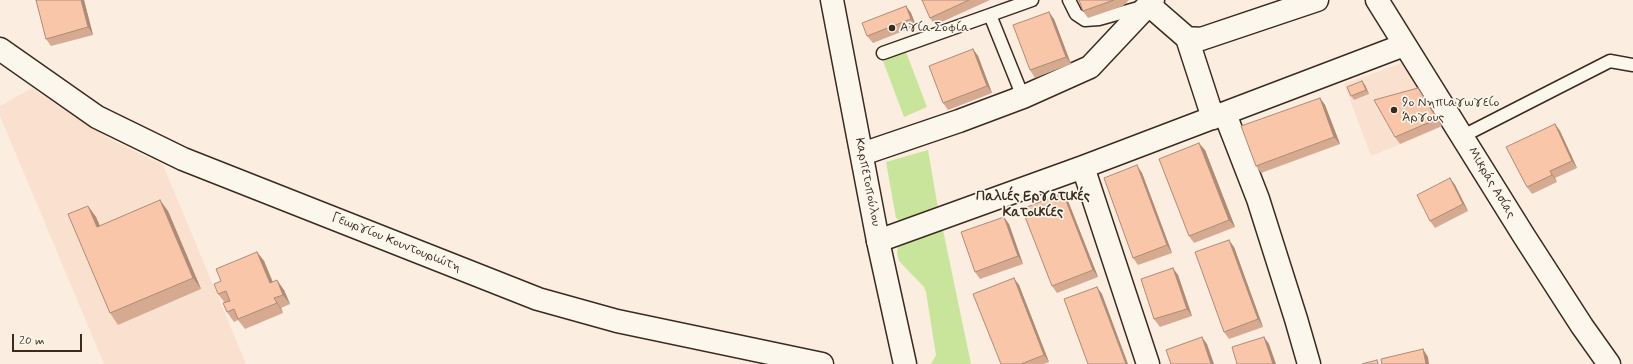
<!DOCTYPE html>
<meta charset="utf-8">
<style>
body{margin:0}
#map{position:relative;width:1633px;height:364px;overflow:hidden;background:#fbeddf;font-family:Mynerve,sans-serif}
canvas{display:block}
.scale{position:absolute;left:12px;top:334px;width:70px;height:18px;box-sizing:border-box;border:2px solid #3b2a1e;border-top:0;padding-left:5px;font-size:12px;line-height:14px;white-space:nowrap;color:#3b2a1e;-webkit-text-stroke:3px #fbf7ec;paint-order:stroke}
</style>
<div id="map">
<canvas width="1633" height="364"></canvas>
<div class="scale">20 m</div>
</div>
<script>
const c = document.querySelector('canvas').getContext('2d');
c.lineJoin = 'round';
function fill(path, color) { c.fillStyle = color; c.fill(path, 'evenodd'); }
const poly = rows => new Path2D(rows.map(r => 'M' + r).join(''));
function strokePath(path, color, width, dash) { c.strokeStyle = color; c.lineWidth = width; c.lineCap = dash ? 'butt' : 'round'; c.setLineDash(dash || []); c.stroke(path); }
function write(font, color, halo, rows, align = 'center') {
  c.font = font + ' Mynerve,sans-serif'; c.lineWidth = 3.5; c.setLineDash([]); c.textBaseline = 'middle'; c.strokeStyle = halo; c.fillStyle = color; for (const [text, x, y, turn = 0] of rows) {
    c.save(); c.translate(x, y); c.rotate((+turn || 0) * Math.PI / 180); c.textAlign = isNaN(turn) ? turn : align; if (halo) c.strokeText(text, 0, 0); c.fillText(text, 0, 0); c.restore();
  }
}
fill(poly([
 [1404,62,1444,126,1371,156,1344,84],
 [32,88,110,139,163,165,246,364,104,364,0,116,0,106]
]), '#fae1cf');
fill(poly([
 [906,52,927,107,904,117,883,61],
 [928,150,938,208,899,220,896,218,886,162],
 [943,230,971,364,931,364,936,355,926,292,924,287,899,261,897,253,898,247]
]), '#c9e59b');
const lane = poly([
 [1069,0,1076,14,1085,20,1099,19,1142,7],
 [990,15,1032,0],
 [883,53,990,15,1023,97],
 [1463,136,1610,61,1633,65]
]);
const street = poly([
 [1377,0,1524,236,1582,326,1609,364],
 [1149,5,1187,38,1201,39,1317,0],
 [1187,38,1213,118],
 [0,49,97,117,183,159,538,299,617,321,822,364],
 [1225,114,1258,199,1296,319,1309,364],
 [862,154,959,121,1023,97,1090,67,1153,0],
 [1083,167,1148,364],
 [878,241,1083,167,1404,45]
]);
const secondary = poly([
 [832,0,878,241,905,364]
]);
strokePath(lane, '#3b2a1e', 15);
strokePath(street, '#3b2a1e', 25);
strokePath(secondary, '#3b2a1e', 25);
strokePath(lane, '#fbf7ec', 12);
strokePath(street, '#fbf7ec', 22);
strokePath(secondary, '#fbf7ec', 22);
fill(poly([
 [84,0,93,35,51,46,46,39],
 [922,0,990,0,935,25,930,18],
 [1079,0,1129,0,1123,6,1088,18,1083,11],
 [906,6,911,13,916,26,873,43,867,36],
 [1054,19,1071,64,1035,78,1030,70],
 [973,49,978,56,992,93,948,110,943,103],
 [1365,85,1369,94,1354,100,1351,96],
 [1423,95,1442,126,1400,144,1395,137],
 [1320,98,1325,105,1340,144,1261,173,1256,166],
 [1555,124,1560,131,1577,168,1555,178,1557,182,1532,194,1527,187],
 [1205,150,1235,227,1194,243,1189,236],
 [1142,173,1172,253,1138,265,1133,258],
 [1450,178,1455,185,1468,211,1435,228,1430,221],
 [1068,201,1098,277,1057,293,1052,286],
 [88,206,96,217,100,226,168,211,201,289,118,325,110,313],
 [1009,224,1023,264,980,279,975,272],
 [1234,247,1263,327,1229,339,1224,332],
 [257,252,264,261,273,282,284,290,290,304,281,308,283,313,245,329,238,320,234,322,227,312,225,303,218,294,221,281],
 [1178,275,1192,316,1160,327,1154,319],
 [1019,285,1049,362,1044,364,1001,364]
]), '#d6aa91');
fill(poly([
 [81,0,84,0,93,35,88,27],
 [906,6,911,13,916,26,911,19],
 [1049,12,1054,19,1071,64,1066,57],
 [973,49,978,56,992,93,987,86],
 [1362,81,1365,85,1369,94,1366,90],
 [1418,88,1423,95,1442,126,1437,119],
 [1320,98,1325,105,1340,144,1334,137],
 [1555,124,1560,131,1577,168,1572,161],
 [1199,143,1205,150,1235,227,1229,220],
 [1137,165,1142,173,1172,253,1167,245],
 [1550,171,1555,178,1557,182,1552,175],
 [1450,178,1455,185,1468,211,1463,204],
 [1063,193,1068,201,1098,277,1093,270],
 [160,200,168,211,201,289,193,278],
 [88,206,96,217,105,238,97,227],
 [1004,217,1009,224,1023,264,1018,256],
 [1229,240,1234,247,1263,327,1258,319],
 [257,252,264,261,277,293,270,283],
 [1173,268,1178,275,1192,316,1187,309],
 [1014,278,1019,285,1049,362,1044,355],
 [277,280,284,290,290,304,283,295],
 [1097,287,1102,294,1128,364,1126,364],
 [274,298,281,308,283,313],
 [1202,337,1207,344,1214,364,1211,364],
 [1264,337,1269,344,1276,364,1273,364],
 [1423,349,1428,357,1429,364,1426,364]
]), '#ae8b76');
const building = poly([
 [36,0,81,0,88,27,46,39,36,0],
 [922,0,969,0,930,18,922,0],
 [1079,0,1114,0,1083,11,1079,0],
 [906,6,911,19,867,36,862,23,906,6],
 [1049,12,1066,57,1030,70,1013,25,1049,12],
 [973,49,987,86,943,103,929,66,973,49],
 [1362,81,1366,90,1351,96,1347,87,1362,81],
 [1418,88,1437,119,1395,137,1374,100,1418,88],
 [1320,98,1334,137,1256,166,1241,126,1320,98],
 [1555,124,1572,161,1550,171,1552,175,1527,187,1506,147,1555,124],
 [1199,143,1229,220,1189,236,1159,159,1199,143],
 [1137,165,1167,245,1133,258,1104,178,1137,165],
 [1450,178,1463,204,1430,221,1417,195,1450,178],
 [1063,193,1093,270,1052,286,1022,209,1063,193],
 [160,200,193,278,110,313,68,214,88,206,97,227,160,200],
 [1004,217,1018,256,975,272,961,232,1004,217],
 [1229,240,1258,319,1224,332,1195,252,1229,240],
 [257,252,270,283,277,280,283,295,274,298,277,303,238,319,234,309,227,312,223,303,230,301,226,291,218,294,214,284,221,281,216,269,257,252],
 [1173,268,1187,309,1154,319,1141,279,1173,268],
 [1014,278,1044,355,1021,364,1001,364,973,294,1014,278],
 [1097,287,1126,364,1088,364,1064,299,1097,287],
 [1202,337,1211,364,1171,364,1166,350,1202,337],
 [1264,337,1273,364,1237,364,1232,347,1264,337],
 [1423,349,1426,364,1382,364,1381,359,1423,349],
 [1377,360,1378,364,1362,364,1377,360]
]);
fill(building, '#f9c6a9');
strokePath(building, '#ae8b76', 1);
for (const [x, y, r, color] of [
 [892,28,4,"#3b2a1e"],
 [1394,110,4,"#3b2a1e"]
]) { const dot = new Path2D(); dot.arc(x, y, r, 0, 2 * Math.PI); c.fillStyle = color; c.fill(dot); strokePath(dot, '#fbf7ec', 1.5); }
write('13px', '#3b2a1e', '#fbf7ec', [
 ["Αγία Σοφία",900,28],
 ["9ο Νηπιαγωγείο",1402,103],
 ["Άργους",1402,118]
], 'left');
write('13px', '#3b2a1e', '#fbf7ec', [
 ["Καρπετοπούλου",867,182,79],
 ["Μικράς Ασίας",1491,183,59],
 ["Γεωργίου Κουντουριώτη",396,243,22]
]);
write('bold 14px', '#3b2a1e', '#fbf7ec', [
 ["Παλιές Εργατικές",1033,197],
 ["Κατοικίες",1033,213]
]);
</script>
